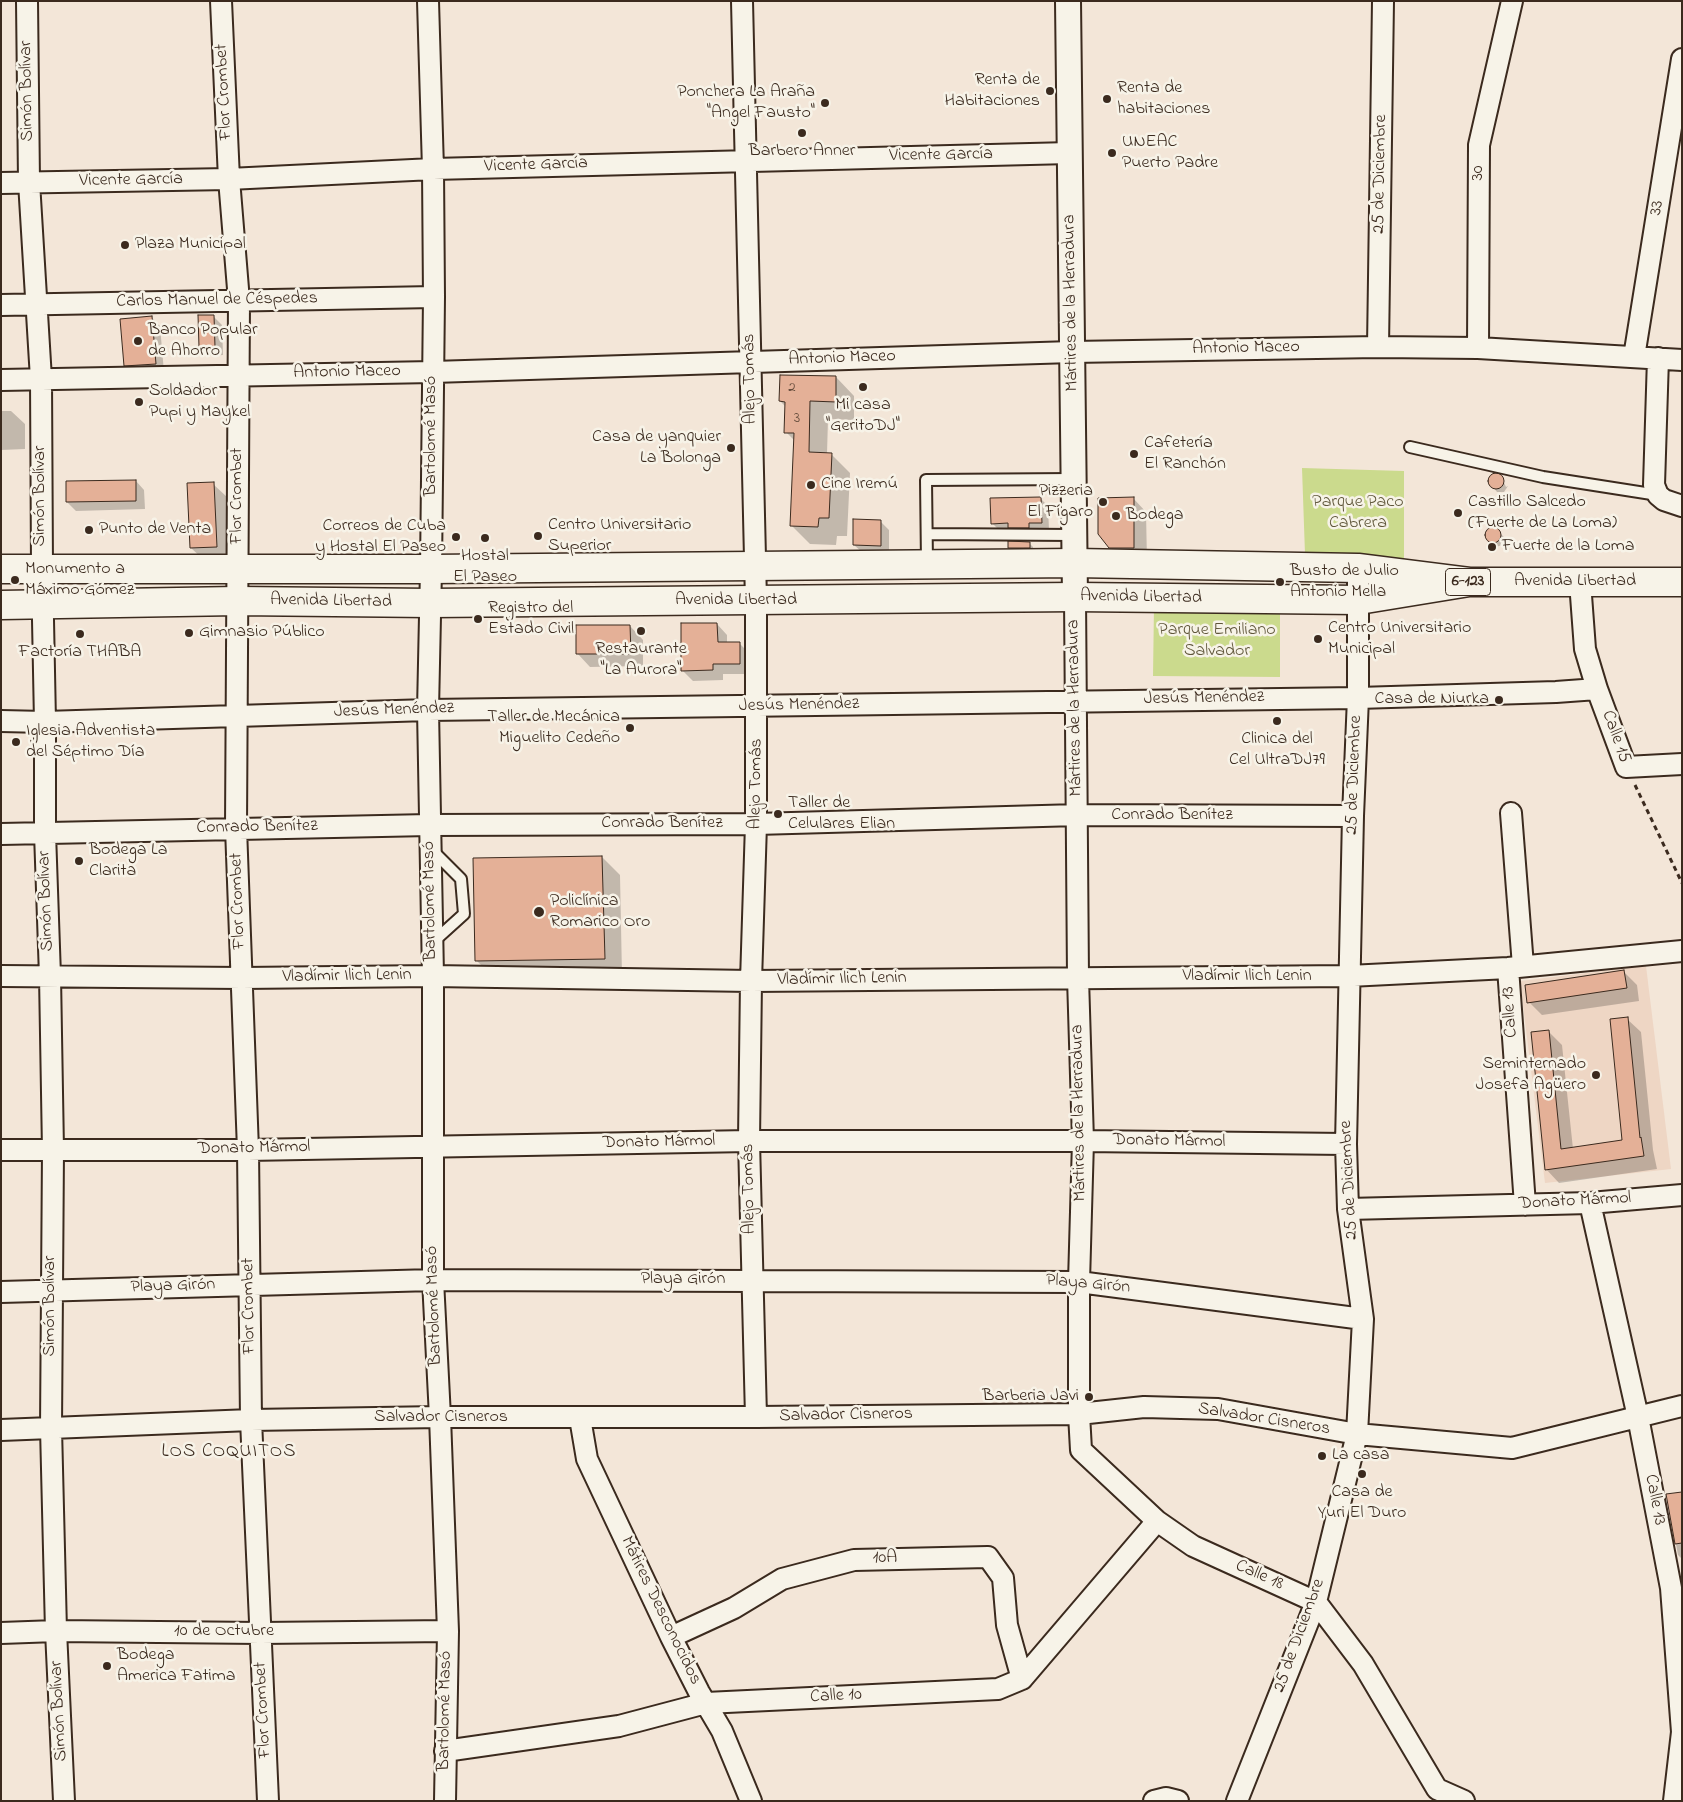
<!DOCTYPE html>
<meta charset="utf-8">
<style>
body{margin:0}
#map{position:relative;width:1683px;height:1802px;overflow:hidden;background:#f3e6d8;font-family:"Indie Flower",sans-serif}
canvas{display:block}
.frame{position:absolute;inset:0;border:2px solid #3b2a1e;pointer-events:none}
</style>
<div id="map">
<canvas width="1683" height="1802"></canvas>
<div class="frame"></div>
</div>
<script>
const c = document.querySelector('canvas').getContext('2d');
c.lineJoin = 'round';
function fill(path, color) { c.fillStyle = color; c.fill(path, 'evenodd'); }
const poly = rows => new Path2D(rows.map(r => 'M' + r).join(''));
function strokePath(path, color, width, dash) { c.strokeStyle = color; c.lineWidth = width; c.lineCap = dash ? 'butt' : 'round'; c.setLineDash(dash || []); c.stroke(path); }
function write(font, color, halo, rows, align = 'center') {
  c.font = font + ' "Indie Flower",sans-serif'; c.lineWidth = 5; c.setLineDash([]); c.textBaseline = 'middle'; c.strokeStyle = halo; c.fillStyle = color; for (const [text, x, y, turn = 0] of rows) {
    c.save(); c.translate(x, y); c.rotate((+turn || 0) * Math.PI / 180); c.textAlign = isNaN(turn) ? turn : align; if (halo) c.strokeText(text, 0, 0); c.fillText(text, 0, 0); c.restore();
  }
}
fill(poly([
 [1646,966,1671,1169,1545,1183,1520,981]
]), '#eed6c4');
fill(poly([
 [1302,468,1404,471,1404,560,1305,554],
 [1154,606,1280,607,1280,677,1153,676]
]), '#cbda8d');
fill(poly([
 [213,316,222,325,223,355,209,356,201,347],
 [152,318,160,326,164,372,134,374,125,365],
 [836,377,854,396,854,420,828,419,827,454,831,454,850,473,847,536,837,536,836,545,810,544,791,525,795,441,786,432,786,407,780,401],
 [1,411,11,411,25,424,25,449,1,450],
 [1494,474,1501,476,1506,487,1508,486,1504,492,1497,492,1489,482,1490,477],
 [136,481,144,490,145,509,76,511,67,502],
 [213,484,227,497,229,560,205,561,191,548],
 [1133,498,1146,512,1147,561,1124,561,1110,547],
 [1041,499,1048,506,1049,530,999,530,992,523],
 [880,521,889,530,889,554,863,553,854,545],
 [1490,528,1494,528,1504,537,1505,541,1502,545,1496,547,1488,540,1486,534],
 [1029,543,1033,547,1033,551,1013,551,1009,547],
 [717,624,727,635,727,643,739,643,750,654,750,674,723,674,723,680,693,681,682,670],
 [630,626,643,640,643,666,590,667,577,653],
 [602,857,620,875,622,976,494,978,476,960],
 [1624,972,1637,985,1639,1001,1542,1015,1529,1002],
 [1627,1019,1641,1032,1653,1150,1657,1169,1559,1183,1546,1169,1549,1032,1562,1045,1573,1149,1623,1141],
 [1682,1493,1682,1559,1678,1555,1667,1496]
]), '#0003');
const building = poly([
 [198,315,214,315,215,347,199,347,198,315],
 [152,316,156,364,124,366,120,319,152,316],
 [780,375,836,376,836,402,810,401,809,452,832,453,829,518,819,518,818,527,790,526,794,433,784,433,785,402,779,401,780,375],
 '1488 481a8 8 0 1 1 16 0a8 8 0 1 1-16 0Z',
 [136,480,136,501,66,502,66,481,136,480],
 [214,482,217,547,190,548,187,483,214,482],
 [1041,497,1042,523,1029,523,1029,528,1008,528,1008,523,991,524,990,498,1041,497],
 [1134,497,1134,548,1109,548,1098,534,1098,498,1134,497],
 [853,519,881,520,881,546,853,545,853,519],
 '1485 535a8 8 0 1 1 16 0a8 8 0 1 1-16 0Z',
 [1008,541,1030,542,1030,548,1008,548,1008,541],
 [681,623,717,623,718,642,740,642,740,664,713,664,713,670,681,671,681,623],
 [576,625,630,625,631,654,576,654,576,625],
 [602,856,605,959,475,961,473,858,602,856],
 [1624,970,1627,988,1527,1003,1525,985,1624,970],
 [1628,1017,1640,1138,1641,1137,1644,1156,1545,1170,1531,1032,1549,1030,1561,1149,1622,1140,1610,1019,1628,1017],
 [1682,1492,1682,1543,1675,1544,1666,1494,1682,1492]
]);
fill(building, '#e4b097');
strokePath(building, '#3b2a1e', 1);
const service = poly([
 [1410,447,1543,477,1658,495],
 [927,534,1074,535],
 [927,563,926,480,1074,479],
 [432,850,461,879,464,914,433,942]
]);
const minor = poly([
 [27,1,29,182,41,379,42,569,45,722,45,833,50,976,53,1150,51,1428,56,1631,64,1801],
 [221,1,229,179,239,301,236,828,248,1150,251,1420,268,1801],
 [428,1,433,169,434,297,431,569,428,710,433,976,433,1280,440,1417,448,1631,445,1801],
 [742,1,756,601,756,824,751,981,749,1141,756,1417],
 [1,183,229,179,433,169,1070,153],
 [1,305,434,297],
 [1378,347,1383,1],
 [1478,348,1479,145,1512,1],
 [1634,357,1682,59],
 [1658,358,1654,485,1658,495,1664,500,1682,506],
 [1,380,433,372,1072,352,1378,347,1478,348,1682,360],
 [1580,582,1585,649,1597,689,1626,767,1682,764],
 [1075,597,1078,978,1083,1141,1079,1282,1079,1414,1081,1450,1157,1521,1193,1546,1316,1602,1363,1664,1437,1789,1464,1801],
 [1,721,45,722,428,710,1358,698,1556,692,1597,689],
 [1511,813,1523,966],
 [1,834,429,825,756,824,1078,815,1353,816],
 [1508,968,1525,1205],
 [1,976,242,978,433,976,751,981,1349,976,1508,968,1682,951],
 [1,1150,248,1150,749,1141,1083,1141,1346,1144],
 [1590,1203,1638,1417,1671,1588,1682,1732,1674,1801],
 [1348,1209,1590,1203,1682,1195],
 [1,1292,433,1280,1079,1282,1363,1319],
 [580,1418,587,1459,671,1637,699,1692,722,1731,751,1801],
 [1,1430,251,1420,440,1417,756,1417,1079,1414,1144,1407,1218,1409,1357,1434,1512,1448,1682,1406],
 [1,1633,56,1631,261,1633,448,1631],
 [671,1637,734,1608,782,1579,854,1560,988,1557,1003,1578,1007,1625,1022,1679],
 [445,1751,619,1726,706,1703,998,1689,1022,1679,1157,1521],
 [1154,1801,1166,1798,1178,1801],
 [1237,1801,1316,1602,1357,1434,1363,1319,1348,1209,1346,1144,1353,816,1358,698,1358,568]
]);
const tertiary = poly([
 [1068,1,1075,597]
]);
const primary = poly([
 [1,569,431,569,1075,563,1358,568,1469,582,1359,600,1075,597,431,603,237,601,1,605],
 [1469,582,1682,582]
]);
strokePath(service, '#3b2a1e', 14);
strokePath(minor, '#3b2a1e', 24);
strokePath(tertiary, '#3b2a1e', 28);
strokePath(primary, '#3b2a1e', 31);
strokePath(poly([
 [1635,785,1682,883]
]), '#3b2a1e', 3, [5, 4]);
strokePath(service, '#f7f3e8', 10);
strokePath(minor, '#f7f3e8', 20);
strokePath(tertiary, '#f7f3e8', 24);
strokePath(primary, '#f7f3e8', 28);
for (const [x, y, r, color] of [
 [1050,91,5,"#3b2a1e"],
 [1107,99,5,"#3b2a1e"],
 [825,103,5,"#3b2a1e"],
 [802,133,5,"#3b2a1e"],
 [1112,153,5,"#3b2a1e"],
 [125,245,5,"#3b2a1e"],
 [138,341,5,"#3b2a1e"],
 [863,387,5,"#3b2a1e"],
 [139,402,5,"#3b2a1e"],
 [731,448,5,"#3b2a1e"],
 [1134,454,5,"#3b2a1e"],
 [811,485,5,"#3b2a1e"],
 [1103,502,5,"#3b2a1e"],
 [1458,513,5,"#3b2a1e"],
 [1116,516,5,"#3b2a1e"],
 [89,530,5,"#3b2a1e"],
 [538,536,5,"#3b2a1e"],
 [456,537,5,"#3b2a1e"],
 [485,538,5,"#3b2a1e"],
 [1492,547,5,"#3b2a1e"],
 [15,580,5,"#3b2a1e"],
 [1280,582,5,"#3b2a1e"],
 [478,619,5,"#3b2a1e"],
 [641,631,5,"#3b2a1e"],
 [189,633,5,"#3b2a1e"],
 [80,634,5,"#3b2a1e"],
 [1318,639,5,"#3b2a1e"],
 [1499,700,5,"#3b2a1e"],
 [1277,721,5,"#3b2a1e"],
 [630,728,5,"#3b2a1e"],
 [16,742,5,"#3b2a1e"],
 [778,814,5,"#3b2a1e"],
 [79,861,5,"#3b2a1e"],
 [539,912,6,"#3b2a1e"],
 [1596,1075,5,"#3b2a1e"],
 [1089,1397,5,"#3b2a1e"],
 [1322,1456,5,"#3b2a1e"],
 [1362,1474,5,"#3b2a1e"],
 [107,1666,5,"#3b2a1e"]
]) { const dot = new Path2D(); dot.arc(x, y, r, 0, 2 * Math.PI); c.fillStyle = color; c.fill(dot); strokePath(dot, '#f7f3e8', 2); }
write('15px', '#654c3c', null, [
 ["2",792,389],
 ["3",797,420]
]);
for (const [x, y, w] of [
 [1468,582,45]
]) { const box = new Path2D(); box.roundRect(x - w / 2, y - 13.5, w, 27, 4); c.fillStyle = '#f7f3e8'; c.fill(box); strokePath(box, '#3b2a1e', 1); }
write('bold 16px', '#3b2a1e', null, [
 ["6-123",1468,582]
]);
write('18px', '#3b2a1e', '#f7f3e8', [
 ["Renta de",1040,81,"right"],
 ["Habitaciones",1040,102,"right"],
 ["Renta de",1117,89],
 ["habitaciones",1117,110],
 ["Ponchera La Araña",815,93,"right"],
 ["\"Angel Fausto\"",815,114,"right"],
 ["UNEAC",1122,143],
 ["Puerto Padre",1122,164],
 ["Barbero Anner",802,152,"center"],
 ["Plaza Municipal",135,245],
 ["Banco Popular",148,331],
 ["de Ahorro",148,352],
 ["Soldador",149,392],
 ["Pupi y Maykel",149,413],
 ["Mi casa",863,406,"center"],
 ["\"GeritoDJ\"",863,427,"center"],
 ["Casa de yanquier",721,438,"right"],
 ["La Bolonga",721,459,"right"],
 ["Cafetería",1144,444],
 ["El Ranchón",1144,465],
 ["Cine Iremú",821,485],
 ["Pizzeria",1093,492,"right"],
 ["El Fígaro",1093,513,"right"],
 ["Castillo Salcedo",1468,503],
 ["(Fuerte de La Loma)",1468,524],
 ["Bodega",1126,516],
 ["Centro Universitario",548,526],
 ["Superior",548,547],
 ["Correos de Cuba",446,527,"right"],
 ["y Hostal El Paseo",446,548,"right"],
 ["Punto de Venta",99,530],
 ["Fuerte de la Loma",1502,547],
 ["Hostal",485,557,"center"],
 ["El Paseo",485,578,"center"],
 ["Monumento a",25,570],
 ["Máximo Gómez",25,591],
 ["Busto de Julio",1290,572],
 ["Antonio Mella",1290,593],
 ["Registro del",488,609],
 ["Estado Civil",488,630],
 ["Centro Universitario",1328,629],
 ["Municipal",1328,650],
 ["Gimnasio Público",199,633],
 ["Restaurante",641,650,"center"],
 ["\"La Aurora\"",641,671,"center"],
 ["Factoría THABA",80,653,"center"],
 ["Casa de Niurka",1489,700,"right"],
 ["Taller de Mecánica",620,718,"right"],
 ["Miguelito Cedeño",620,739,"right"],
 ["Iglesia Adventista",26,732],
 ["del Séptimo Día",26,753],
 ["Clinica del",1277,740,"center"],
 ["Cel UltraDJ79",1277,761,"center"],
 ["Taller de",788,804],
 ["Celulares Elian",788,825],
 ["Bodega La",89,851],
 ["Clarita",89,872],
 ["Policlínica",550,902],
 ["Romarico Oro",550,923],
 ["Seminternado",1586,1065,"right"],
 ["Josefa Agüero",1586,1086,"right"],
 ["Barberia Javi",1079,1397,"right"],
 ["La casa",1332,1456],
 ["Casa de",1362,1493,"center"],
 ["Yuri El Duro",1362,1514,"center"],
 ["Bodega",117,1656],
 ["America Fatima",117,1677]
], 'left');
write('18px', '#3b2a1e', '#f7f3e8', [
 ["Simón Bolívar",28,91,-91],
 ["Flor Crombet",225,92,-93],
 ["Vicente García",941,156,-1],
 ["Vicente García",536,166,-2],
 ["30",1479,173,-90],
 ["25 de Diciembre",1381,174,-89],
 ["Vicente García",131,181,-1],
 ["33",1658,208,-81],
 ["Carlos Manuel de Céspedes",217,301,-1],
 ["Mártires de la Herradura",1072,303,-91],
 ["Antonio Maceo",1246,349,-1],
 ["Antonio Maceo",842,359,-2],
 ["Antonio Maceo",347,373,-1],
 ["Alejo Tomás",751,379,-91],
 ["Bartolomé Masó",432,436,-90],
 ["Simón Bolívar",41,496,-90],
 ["Flor Crombet",238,496,-90],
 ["Avenida Libertad",1575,582],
 ["Avenida Libertad",1141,598,1],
 ["Avenida Libertad",736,601],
 ["Avenida Libertad",331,602,1],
 ["Jesús Menéndez",1204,699,-1],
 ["Jesús Menéndez",799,706,-1],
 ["Mártires de la Herradura",1076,708,-91],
 ["Jesús Menéndez",394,711,-2],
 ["Calle 15",1615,737,70],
 ["25 de Diciembre",1355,775,-88],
 ["Alejo Tomás",757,784,-89],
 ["Conrado Benítez",1172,816],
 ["Conrado Benítez",662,824],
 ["Conrado Benítez",257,828,-1],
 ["Simón Bolívar",47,901,-92],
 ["Flor Crombet",239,901,-92],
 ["Bartolomé Masó",431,901,-91],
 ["Vladímir Ilich Lenin",347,977,-1],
 ["Vladímir Ilich Lenin",1247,977],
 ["Vladímir Ilich Lenin",842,980,-1],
 ["Calle 13",1511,1012,-94],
 ["Mártires de la Herradura",1080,1113,-91],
 ["Donato Mármol",1169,1142,1],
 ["Donato Mármol",659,1143,-1],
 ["Donato Mármol",254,1149,-1],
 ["25 de Diciembre",1350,1180,-93],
 ["Alejo Tomás",750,1189,-91],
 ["Donato Mármol",1575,1202,-3],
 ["Playa Girón",683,1280],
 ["Playa Girón",1088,1285,5],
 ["Playa Girón",173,1287,-2],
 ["Simón Bolívar",51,1306,-90],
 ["Flor Crombet",250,1306,-91],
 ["Bartolomé Masó",435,1306,-92],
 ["Salvador Cisneros",846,1416,-1],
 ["Salvador Cisneros",441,1418],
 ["Salvador Cisneros",1264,1420,9],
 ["Calle 13",1654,1500,79],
 ["10A",885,1559,-1],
 ["Calle 18",1259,1576,24],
 ["Mátires Desconocidos",660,1611,64],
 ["10 de Octubre",224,1632],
 ["25 de Diciembre",1300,1636,-70],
 ["Calle 10",836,1697,-3],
 ["Flor Crombet",264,1710,-93],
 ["Simón Bolívar",60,1711,-93],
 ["Bartolomé Masó",446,1711,-89]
]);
write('18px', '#5f563a', '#f7f3e8', [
 ["Parque Paco",1358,503],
 ["Cabrera",1358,524],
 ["Parque Emiliano",1217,631],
 ["Salvador",1217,652]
]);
c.letterSpacing = '1px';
write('19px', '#3b2a1e', '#f7f3e8', [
 ["LOS COQUITOS",229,1453]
]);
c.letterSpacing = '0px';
</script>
